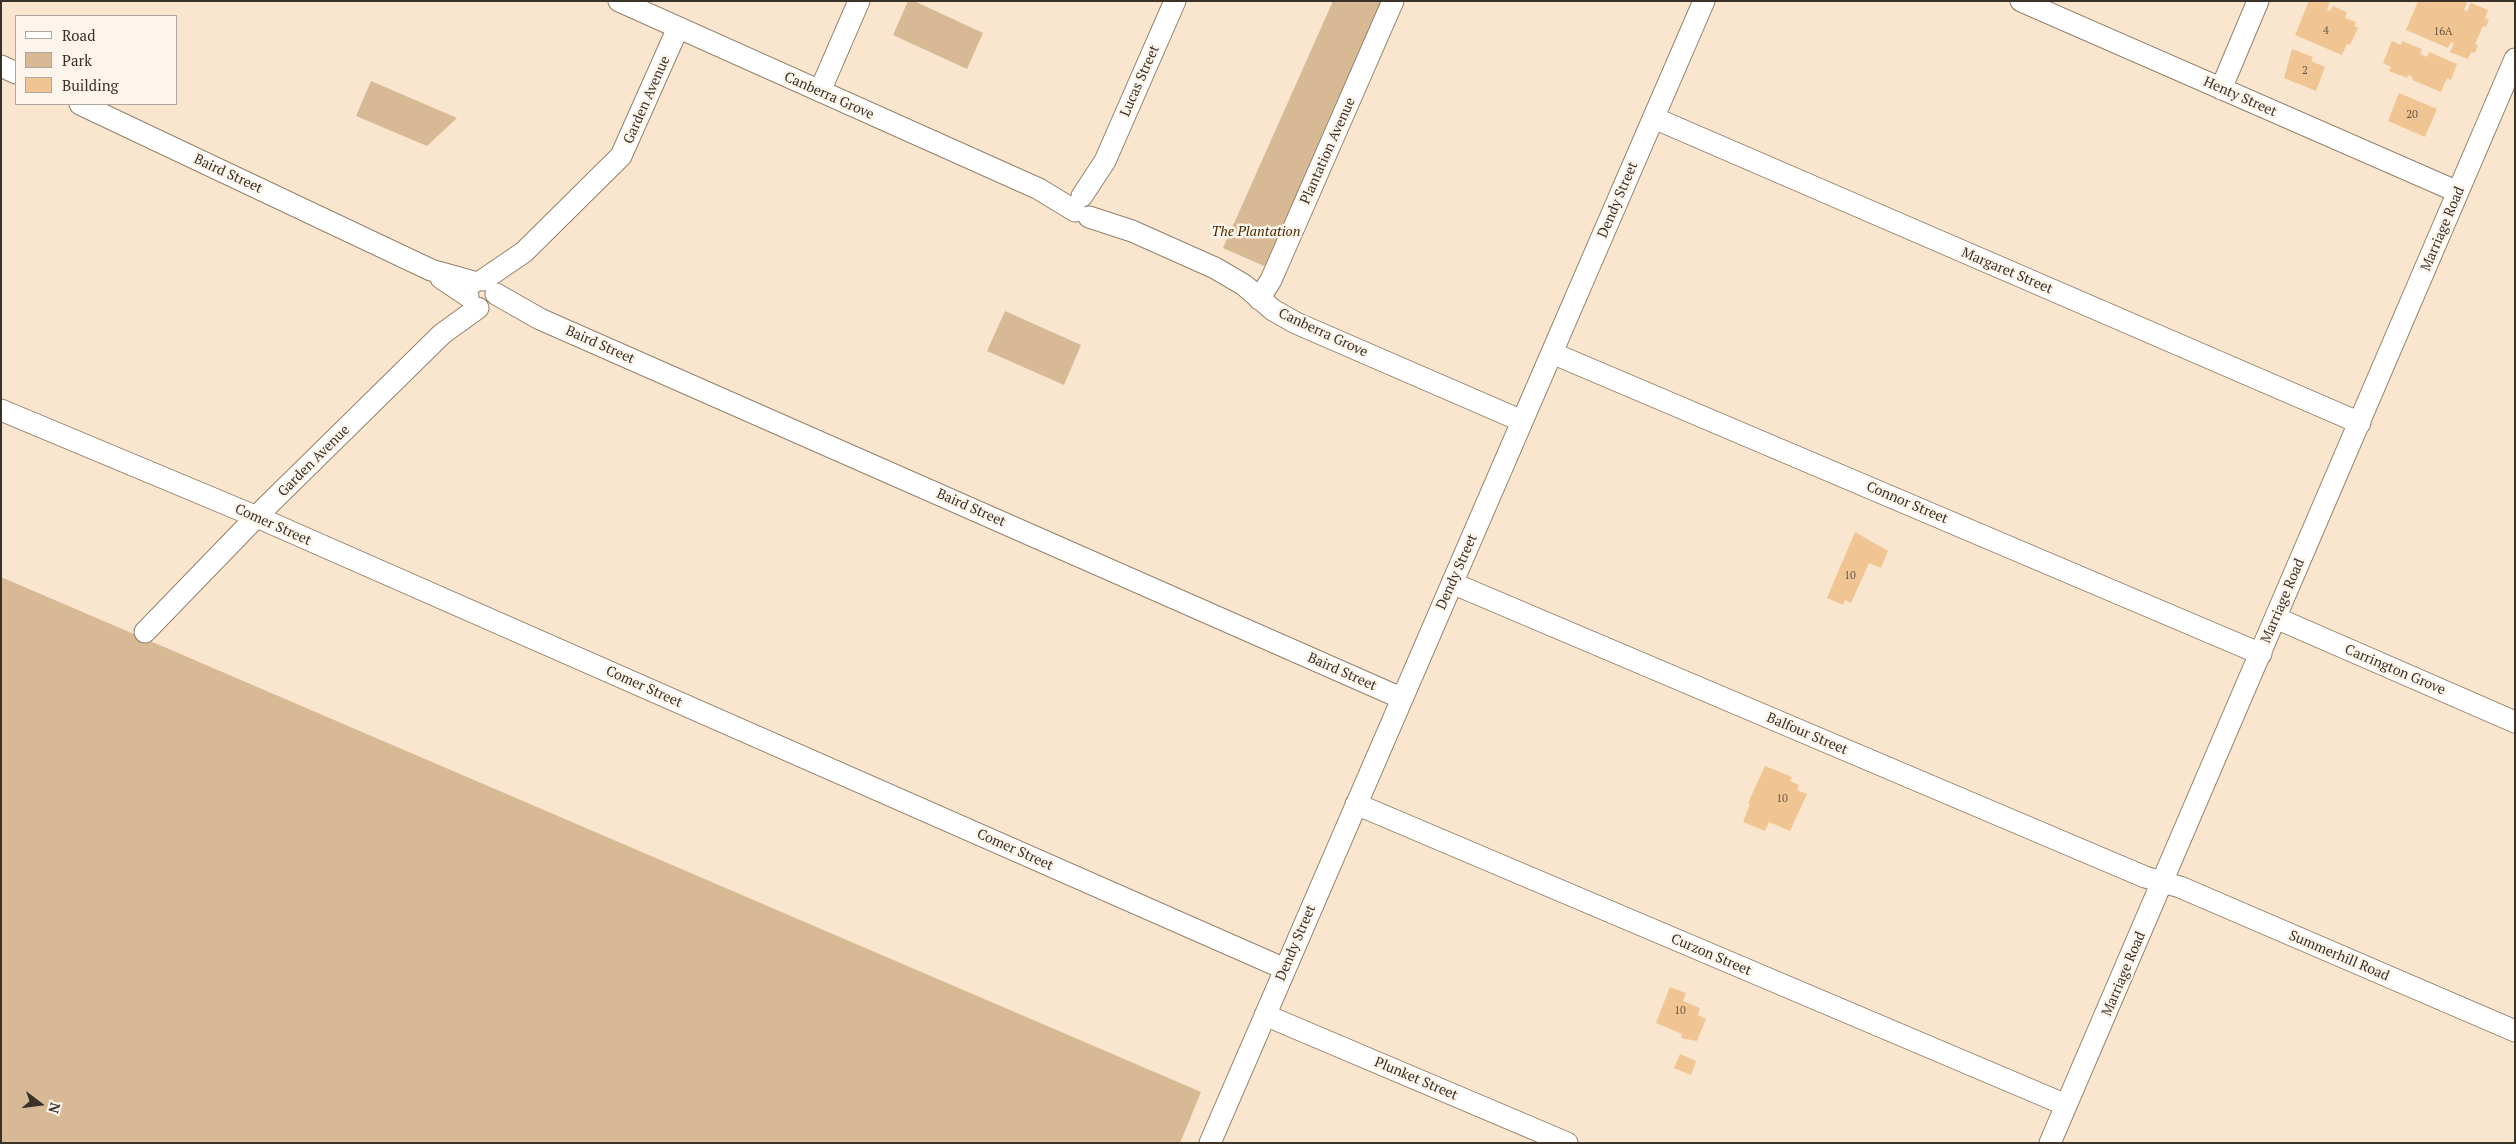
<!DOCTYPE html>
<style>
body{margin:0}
#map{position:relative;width:2516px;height:1144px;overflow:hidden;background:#fae6ce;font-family:"PT Serif",serif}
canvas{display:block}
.frame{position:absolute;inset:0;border:2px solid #3a3229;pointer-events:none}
.legend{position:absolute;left:15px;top:15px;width:162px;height:90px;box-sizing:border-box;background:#fdf5ec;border:1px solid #afa79e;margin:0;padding:6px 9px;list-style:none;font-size:15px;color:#3a3229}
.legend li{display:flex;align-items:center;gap:10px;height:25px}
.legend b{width:25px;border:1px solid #afa79e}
.north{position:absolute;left:15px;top:1079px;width:50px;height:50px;-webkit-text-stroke:4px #fdf5ec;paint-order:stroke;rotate:105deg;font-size:14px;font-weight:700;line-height:20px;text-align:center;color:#3a3229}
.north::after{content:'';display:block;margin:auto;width:18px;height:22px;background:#3a3229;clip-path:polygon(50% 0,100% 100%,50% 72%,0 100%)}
</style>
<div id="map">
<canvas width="2516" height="1144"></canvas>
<div class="frame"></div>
<ul class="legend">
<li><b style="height:6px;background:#fff"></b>Road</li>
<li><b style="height:14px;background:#d8b995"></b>Park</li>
<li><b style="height:14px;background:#f0c593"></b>Building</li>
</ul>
<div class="north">N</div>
</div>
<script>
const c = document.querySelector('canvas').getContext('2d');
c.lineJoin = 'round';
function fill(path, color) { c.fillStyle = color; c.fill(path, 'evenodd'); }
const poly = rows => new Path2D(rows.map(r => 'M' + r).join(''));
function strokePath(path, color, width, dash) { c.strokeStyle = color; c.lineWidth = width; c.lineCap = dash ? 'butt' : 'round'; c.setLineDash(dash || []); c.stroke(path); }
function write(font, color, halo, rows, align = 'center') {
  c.font = font + ' "PT Serif",serif'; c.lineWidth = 5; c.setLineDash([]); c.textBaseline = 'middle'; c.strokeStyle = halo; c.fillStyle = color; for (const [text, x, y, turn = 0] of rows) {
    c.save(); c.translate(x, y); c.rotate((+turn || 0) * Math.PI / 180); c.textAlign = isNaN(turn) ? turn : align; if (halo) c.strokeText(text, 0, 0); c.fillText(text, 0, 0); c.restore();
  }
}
fill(poly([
 [908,1,914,1,983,33,967,69,893,35],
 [1333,1,1382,1,1269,261,1264,266,1223,248],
 [371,81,457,118,427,146,356,116],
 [1005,311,1081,345,1064,385,987,351],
 [1,577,1201,1092,1180,1143,1,1143]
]), '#d8b995');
fill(poly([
 [2309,1,2330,1,2327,10,2330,11,2333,6,2347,12,2345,18,2356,22,2354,26,2358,28,2350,45,2347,44,2342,55,2295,35],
 [2418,1,2462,1,2467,3,2464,10,2467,11,2471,3,2488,10,2485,18,2489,20,2486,27,2483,26,2475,44,2478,45,2475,53,2471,52,2468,59,2450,52,2454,43,2451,42,2448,48,2406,30],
 [2392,41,2401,45,2402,41,2422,49,2420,54,2427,57,2429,52,2457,64,2451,80,2447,78,2441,92,2412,80,2413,77,2408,75,2407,78,2389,71,2391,67,2383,63],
 [2292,49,2313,57,2311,61,2325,67,2316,91,2284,78],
 [2399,93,2437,109,2425,137,2388,121],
 [1855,532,1888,551,1881,568,1869,563,1851,603,1845,600,1843,605,1827,598],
 [1765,766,1792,777,1790,781,1799,785,1797,790,1807,794,1790,831,1769,822,1765,831,1743,822,1750,804,1748,803],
 [1670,987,1686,993,1683,1001,1700,1008,1698,1015,1706,1019,1697,1041,1681,1038,1682,1034,1656,1023],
 [1680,1054,1696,1061,1691,1075,1674,1068]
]), '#f0c593');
const minor = poly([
 [619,1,1039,189,1075,211],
 [2021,1,2458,192],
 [1,66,16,73],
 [2221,89,2258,1],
 [820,91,859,1],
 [80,104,431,270,474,282],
 [1654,118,2360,423],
 [1082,196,1105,161,1175,1],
 [1089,217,1132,231,1215,268,1244,285,1273,310,1296,323,1522,421],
 [441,278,468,296],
 [483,280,524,252,621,156,678,28],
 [496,294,540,319,1401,698],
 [1259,299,1271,280,1393,1],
 [1552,353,2261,654],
 [1,410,257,517,1285,969],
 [1452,583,2145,877,2180,887,2515,1031],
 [2276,618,2515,722],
 [145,632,264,509,442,334,478,308],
 [1356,804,2066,1105],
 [1265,1015,1567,1143],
 [1210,1143,1704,1],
 [2050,1143,2515,59]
]);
strokePath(minor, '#93816c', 23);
strokePath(minor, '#fff', 21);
write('11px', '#685744', null, [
 ["4",2326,31],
 ["16A",2443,32],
 ["2",2305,71],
 ["20",2412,115],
 ["10",1850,576],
 ["10",1782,799],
 ["10",1680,1011]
]);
write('14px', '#3a3229', '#fdf5ec', [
 ["Lucas Street",1140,81,-66],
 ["Canberra Grove",829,96,24],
 ["Henty Street",2240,97,24],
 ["Garden Avenue",647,100,-66],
 ["Plantation Avenue",1328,151,-66],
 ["Baird Street",228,174,25],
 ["Dendy Street",1618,200,-67],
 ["Marriage Road",2443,229,-67],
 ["Margaret Street",2007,271,23],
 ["Canberra Grove",1323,333,25],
 ["Baird Street",600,345,24],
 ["Garden Avenue",314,461,-45],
 ["Connor Street",1907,503,23],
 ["Baird Street",971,508,24],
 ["Comer Street",273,525,24],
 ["Dendy Street",1457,572,-66],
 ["Marriage Road",2283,601,-67],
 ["Carrington Grove",2395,670,23],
 ["Baird Street",1342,672,24],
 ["Comer Street",644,687,24],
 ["Balfour Street",1807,734,23],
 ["Comer Street",1015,850,24],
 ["Dendy Street",1296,943,-67],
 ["Curzon Street",1711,955,23],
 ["Summerhill Road",2339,956,23],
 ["Marriage Road",2124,974,-67],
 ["Plunket Street",1416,1079,23]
]);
write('italic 14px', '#452900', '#fdf5ec', [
 ["The Plantation",1256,232]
]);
</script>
